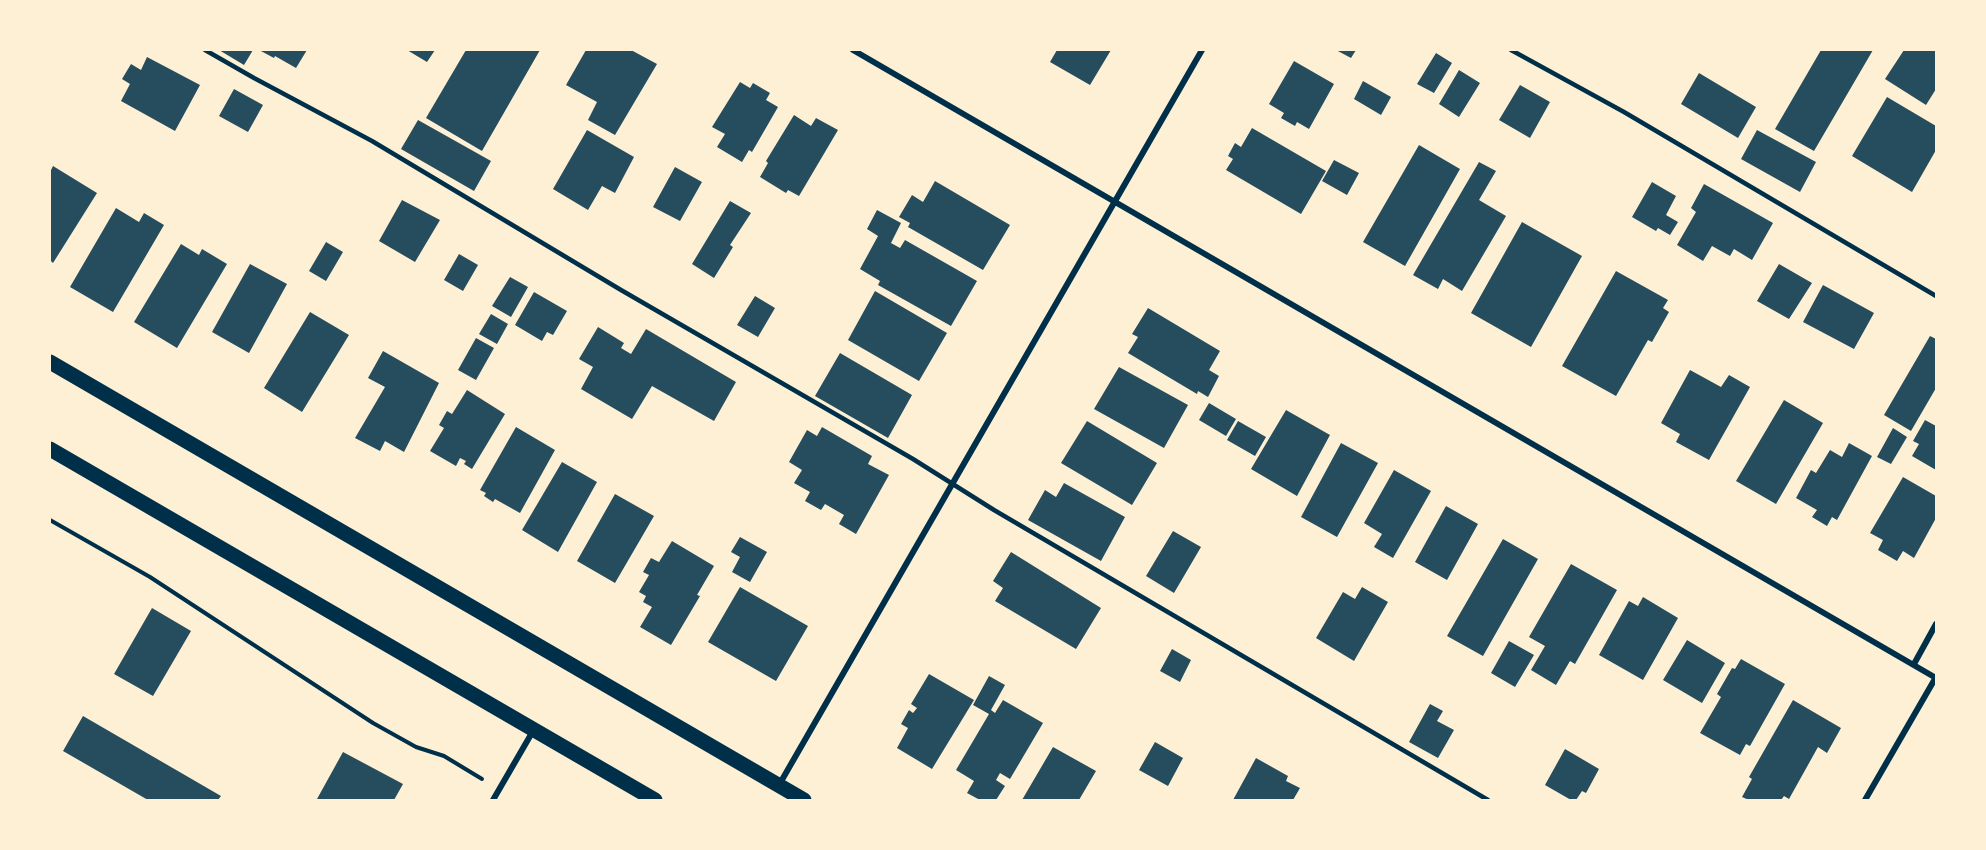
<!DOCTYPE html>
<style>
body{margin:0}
#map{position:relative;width:1986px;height:850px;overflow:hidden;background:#fdf0d5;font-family:"Open Sans",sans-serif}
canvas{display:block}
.frame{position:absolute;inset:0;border:51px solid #fdf0d5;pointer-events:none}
</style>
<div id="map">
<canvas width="1986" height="850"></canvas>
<div class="frame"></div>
</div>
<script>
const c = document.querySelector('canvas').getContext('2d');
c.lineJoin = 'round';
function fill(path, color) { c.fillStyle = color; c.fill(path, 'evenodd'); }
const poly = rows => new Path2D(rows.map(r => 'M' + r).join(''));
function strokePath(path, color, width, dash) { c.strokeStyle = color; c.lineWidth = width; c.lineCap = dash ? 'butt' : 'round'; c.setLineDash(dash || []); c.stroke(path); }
fill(poly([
 [219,50,253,50,244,65],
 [259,50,307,50,296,68,275,56,274,58],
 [407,50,435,50,427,62],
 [466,50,540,50,482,151,426,118],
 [586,50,631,50,657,64,615,135,588,120,597,102,566,85],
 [1057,50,1111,50,1090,85,1050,62],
 [1336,50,1356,50,1351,58],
 [1821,50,1873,50,1814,151,1775,129],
 [1904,50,1936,50,1936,89,1926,105,1885,79],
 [1436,53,1452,63,1434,93,1417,84],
 [147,57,200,85,175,131,121,101,130,84,122,79,131,64,141,70],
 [1294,61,1334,84,1309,129,1297,122,1295,126,1281,118,1284,113,1269,104],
 [1459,70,1480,83,1459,117,1439,104],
 [1699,73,1756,107,1738,138,1681,104],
 [1363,81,1391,97,1381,115,1354,99],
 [740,82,750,88,753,83,770,93,766,100,778,107,752,152,749,150,742,162,717,147,725,134,712,127],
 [1520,85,1550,102,1530,138,1499,120],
 [234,89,263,105,248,132,219,116],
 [1887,97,1936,126,1936,150,1912,192,1852,156],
 [794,115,811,126,816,118,838,130,799,196,788,190,786,193,760,177,768,163,766,161],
 [418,120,491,161,474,191,401,149],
 [1252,128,1326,171,1301,214,1226,170,1233,159,1228,156,1235,143,1241,147],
 [587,130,634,157,615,193,602,186,588,210,553,189],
 [1757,130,1816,162,1800,192,1741,159],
 [1419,145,1460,169,1405,266,1363,242],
 [1334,160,1359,173,1347,195,1322,181],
 [1479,162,1496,171,1479,200,1506,216,1462,291,1443,279,1438,289,1413,275],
 [53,166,97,193,53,263,50,260,50,172],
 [675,167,702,182,680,221,653,207],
 [935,181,1010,225,983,270,908,227,910,223,899,217,912,195,923,202],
 [1652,182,1676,196,1666,215,1678,222,1670,235,1658,228,1656,231,1632,217],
 [1704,184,1773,223,1752,260,1734,249,1730,256,1712,246,1703,261,1677,245,1696,212,1691,208],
 [402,200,440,220,415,262,379,241],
 [730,201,751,213,730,245,733,247,714,278,692,264],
 [116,208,139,222,144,213,164,225,113,312,70,287],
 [877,210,901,223,891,243,900,248,905,240,977,281,951,326,878,285,880,281,860,269,878,236,867,229],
 [1522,222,1582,256,1531,347,1471,313],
 [326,242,343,252,326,281,309,271],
 [181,244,199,255,202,249,227,264,177,348,134,322],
 [459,254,478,265,463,291,444,280],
 [250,264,287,284,249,353,212,332],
 [1779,264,1812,283,1789,319,1757,301],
 [1616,271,1668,300,1663,308,1669,312,1652,342,1648,340,1616,396,1562,366],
 [510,277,528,287,511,317,492,306],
 [1823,285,1874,313,1854,349,1803,322],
 [875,291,947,333,919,381,848,340],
 [534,292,567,311,553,335,547,332,542,341,515,325],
 [755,296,775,308,758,337,737,325],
 [1148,308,1220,351,1209,370,1219,376,1208,397,1198,391,1197,394,1128,353,1138,337,1132,334],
 [310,312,349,335,302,412,264,388],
 [491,314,508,324,497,344,479,334],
 [598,327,624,343,621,348,631,354,646,329,736,382,714,421,652,386,632,419,581,389,593,367,579,359],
 [1930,336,1936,339,1936,388,1911,431,1884,415],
 [476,338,494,348,476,380,458,370],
 [383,351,439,383,404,452,385,441,380,451,355,438,385,387,368,378],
 [840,353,912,395,888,438,815,396],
 [1119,367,1188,405,1164,448,1094,409],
 [1690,370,1721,387,1729,375,1750,387,1709,460,1676,442,1680,434,1661,423],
 [467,390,505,414,472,469,464,464,466,461,460,458,456,466,430,451,444,428,439,425,447,411,452,414],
 [1784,400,1823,423,1776,504,1736,481],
 [1209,403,1236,419,1226,436,1199,420],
 [1286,410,1330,435,1297,496,1251,469],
 [1925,420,1936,426,1936,470,1912,456,1919,444,1913,441],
 [1087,421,1157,463,1132,505,1061,463],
 [1238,421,1266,437,1255,456,1227,440],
 [516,427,555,450,520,513,495,499,493,502,484,496,486,493,480,490],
 [822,427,872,456,868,464,889,475,856,534,839,524,844,515,825,504,821,510,805,501,810,492,794,483,802,470,789,462,807,430,817,436],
 [1893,428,1907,437,1891,464,1877,457],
 [1341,443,1378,463,1337,537,1301,517],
 [1849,443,1872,456,1837,520,1832,517,1827,526,1812,517,1817,510,1796,498,1811,470,1816,473,1830,450,1842,457],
 [562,462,597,482,558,552,522,530],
 [1394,470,1431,491,1393,558,1374,547,1382,534,1364,523],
 [1903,477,1936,496,1936,518,1914,558,1903,551,1897,561,1878,550,1883,540,1870,533],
 [1064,483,1125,517,1101,561,1028,520,1045,490,1056,497],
 [615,494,654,516,615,583,577,561],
 [1446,506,1478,524,1447,580,1415,562],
 [1173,531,1201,547,1174,593,1146,576],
 [740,537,767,552,750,582,732,572,740,557,731,552],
 [1503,539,1538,559,1483,656,1447,636],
 [672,541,714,566,697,595,700,596,671,645,640,627,652,607,643,602,646,596,639,592,649,575,643,572,651,558,659,562],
 [1011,552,1101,608,1076,649,995,601,1003,588,993,581],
 [1571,564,1617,590,1575,664,1570,661,1556,685,1531,670,1545,646,1529,637],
 [740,587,808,626,776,681,708,642],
 [1362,587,1388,602,1354,661,1316,638,1343,592,1355,599],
 [1643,597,1678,618,1643,680,1599,655,1629,601,1638,606],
 [152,608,191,631,153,696,114,674],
 [1687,640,1725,663,1702,703,1663,680],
 [1509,641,1534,655,1515,687,1491,673],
 [1172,649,1191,660,1180,682,1160,671],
 [1741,659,1785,684,1750,746,1746,744,1740,755,1700,733,1721,697,1717,694,1732,668,1735,669],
 [929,674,974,700,932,769,897,748,908,728,901,724,909,710,913,713,917,708,911,704],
 [989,676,1005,685,991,710,995,713,1003,700,1043,723,1010,779,1000,773,996,780,1005,786,996,800,980,800,967,793,974,781,956,770,989,714,973,705],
 [1793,700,1841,728,1827,753,1818,747,1789,799,1784,796,1781,800,1749,800,1742,797,1752,779,1749,777],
 [1430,704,1443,711,1437,721,1454,730,1438,758,1409,742],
 [83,716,221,796,218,800,148,800,63,751],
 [1155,742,1183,758,1168,786,1139,770],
 [1053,747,1096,771,1079,800,1022,800],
 [1565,749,1599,769,1586,793,1582,791,1576,800,1571,800,1545,785],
 [343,752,403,784,394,800,317,799],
 [1256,758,1288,776,1286,781,1300,788,1293,800,1233,800]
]), '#264d5e');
strokePath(poly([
 [50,520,150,577,373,723,416,747,444,756,482,779]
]), '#003049', 4);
strokePath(poly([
 [205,50,254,78,372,141,621,290,913,459,994,510,1488,800],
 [1511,50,1624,112,1936,296]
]), '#003049', 4.5);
strokePath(poly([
 [853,50,1936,678],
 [1914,664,1936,624],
 [779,785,1202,50],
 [493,800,533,731],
 [1865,800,1936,677]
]), '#003049', 6);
strokePath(poly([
 [50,362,804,800],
 [50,449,655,800]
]), '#003049', 15);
</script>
